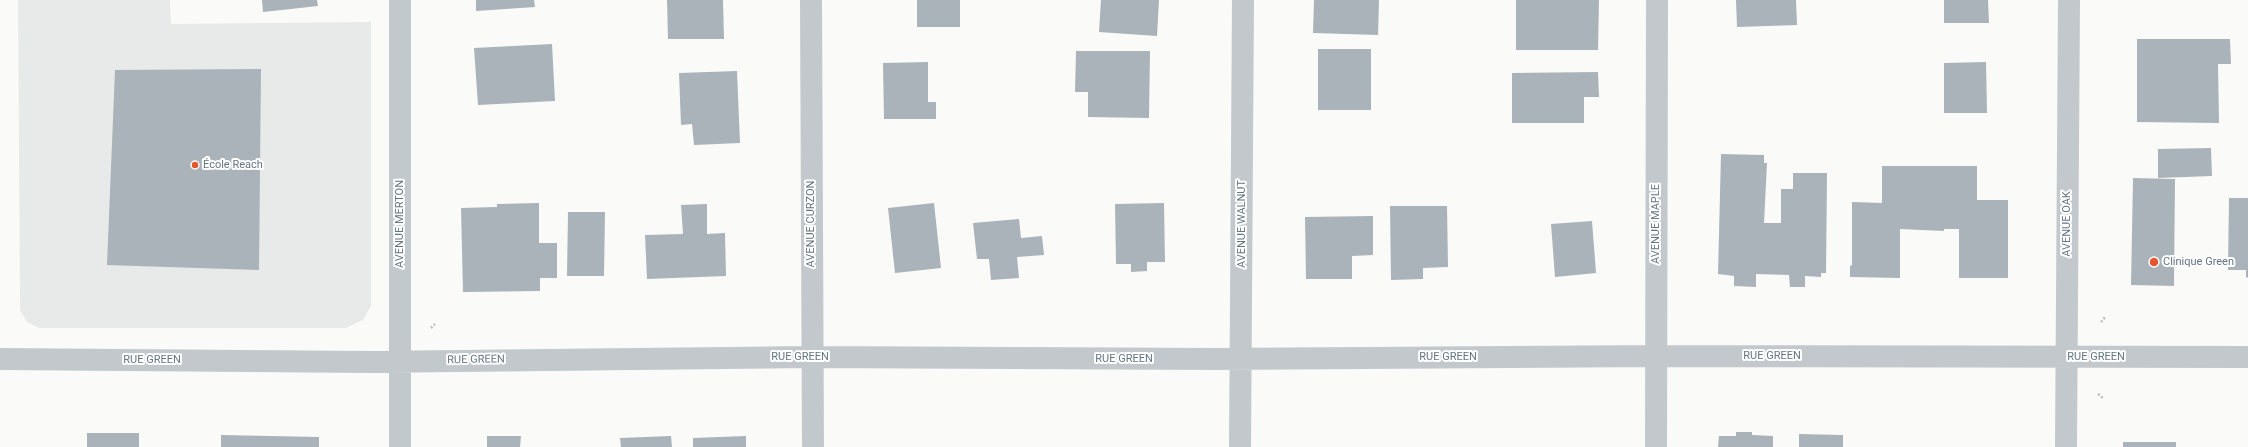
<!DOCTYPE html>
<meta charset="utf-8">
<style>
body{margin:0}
canvas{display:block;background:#fafaf8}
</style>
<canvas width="2248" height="447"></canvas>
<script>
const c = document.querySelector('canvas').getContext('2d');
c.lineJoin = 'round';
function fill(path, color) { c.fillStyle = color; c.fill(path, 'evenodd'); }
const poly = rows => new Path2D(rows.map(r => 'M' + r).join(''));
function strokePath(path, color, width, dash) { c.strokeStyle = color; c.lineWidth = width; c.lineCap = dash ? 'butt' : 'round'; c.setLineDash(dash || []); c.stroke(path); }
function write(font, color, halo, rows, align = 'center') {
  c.font = font + ' Roboto,sans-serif'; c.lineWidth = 4; c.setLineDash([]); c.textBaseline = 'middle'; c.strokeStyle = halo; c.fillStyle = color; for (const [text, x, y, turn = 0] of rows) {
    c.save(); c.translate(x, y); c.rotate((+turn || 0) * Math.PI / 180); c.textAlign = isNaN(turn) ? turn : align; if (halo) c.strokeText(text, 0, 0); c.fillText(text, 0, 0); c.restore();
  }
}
fill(poly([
 [18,0,170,0,171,24,371,22,371,306,363,320,346,328,39,328,27,322,20,310]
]), '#e8e9e9');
fill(poly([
 [262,0,317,0,318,6,263,12],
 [476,0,534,0,535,7,476,11],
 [667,0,723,0,724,39,668,39],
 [917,0,960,0,960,27,917,27],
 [1101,0,1159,0,1157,36,1099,32],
 [1314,0,1379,0,1378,35,1313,33],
 [1516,0,1599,0,1598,50,1516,50],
 [1736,0,1796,0,1797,25,1737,27],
 [1944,0,1988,0,1989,23,1944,23],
 [2137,39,2230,39,2231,64,2218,64,2219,123,2137,122],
 [552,44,555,101,478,105,474,48],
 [1318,49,1371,49,1371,110,1318,110],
 [1076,51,1150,51,1149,118,1088,117,1088,92,1075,92],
 [928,62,928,102,936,102,936,119,884,119,883,63],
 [1986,62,1987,113,1944,113,1944,63],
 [261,69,259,270,107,265,115,70],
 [737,71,740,143,694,145,692,124,681,125,679,73],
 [1598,72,1599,97,1584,97,1584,123,1512,123,1512,73],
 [2211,148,2212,176,2158,178,2158,149],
 [1721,154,1764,155,1764,163,1767,163,1764,223,1781,223,1781,189,1793,189,1793,173,1827,173,1826,273,1821,273,1821,277,1805,276,1805,287,1790,287,1789,275,1756,274,1756,287,1734,286,1734,276,1718,274],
 [1882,166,1977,166,1977,200,2008,200,2008,278,1959,278,1959,229,1944,229,1944,231,1900,229,1900,278,1850,277,1850,266,1852,265,1852,202,1882,203],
 [2133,178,2175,179,2174,286,2131,285],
 [2229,198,2248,198,2248,278,2246,277,2246,270,2228,270],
 [539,203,539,243,557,243,557,278,540,278,540,291,463,292,461,208,497,207,497,204],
 [934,203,941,268,895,273,888,208],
 [1164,203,1165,262,1147,262,1147,271,1131,272,1131,264,1116,264,1115,204],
 [707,204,707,234,725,233,726,276,647,279,645,235,683,234,681,205],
 [1390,206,1447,206,1448,267,1423,268,1423,279,1391,280],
 [568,212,605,212,604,276,567,276],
 [1373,216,1373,255,1352,256,1352,279,1306,279,1305,217],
 [1019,219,1021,238,1042,236,1044,255,1017,257,1019,278,991,280,989,259,977,259,973,223],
 [1592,221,1596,273,1555,277,1551,224],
 [1736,432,1752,432,1752,435,1773,436,1773,447,1718,447,1719,436,1736,436],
 [87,433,139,433,139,447,87,447],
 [1799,434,1843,435,1843,447,1799,447],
 [221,435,319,437,319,447,221,447],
 [487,436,521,436,520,447,487,447],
 [671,436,672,447,621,447,620,438],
 [746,436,746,447,693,447,693,438],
 [2123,442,2176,442,2176,447,2123,447]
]), '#aab3b9');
strokePath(poly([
 [2101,322,2106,316],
 [431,328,435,324],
 [2098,394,2104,399]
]), '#bbbfc2', 2.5, [2, 2]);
strokePath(poly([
 [811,0,813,447],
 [0,359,370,362,813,357,1216,359,1656,356,2248,357],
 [400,447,400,0],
 [1240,447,1243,0],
 [1656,447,1657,0],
 [2066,447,2069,0]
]), '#c3c8cc', 22);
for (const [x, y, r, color] of [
 [195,165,4,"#e4572e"],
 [2154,262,5,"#e4572e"]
]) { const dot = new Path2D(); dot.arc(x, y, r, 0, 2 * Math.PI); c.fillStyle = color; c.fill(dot); strokePath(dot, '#fff', 1.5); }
write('11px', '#657683', '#fff', [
 ["École Reach",203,165],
 ["Clinique Green",2163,262]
], 'left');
write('11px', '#657683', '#fff', [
 ["AVENUE MERTON",400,224,-90],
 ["AVENUE CURZON",811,224,-90],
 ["AVENUE WALNUT",1242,224,-90],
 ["AVENUE MAPLE",1656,224,-90],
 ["AVENUE OAK",2067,224,-90],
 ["RUE GREEN",1772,356],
 ["RUE GREEN",800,357],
 ["RUE GREEN",1448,357],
 ["RUE GREEN",2096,357],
 ["RUE GREEN",1124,359],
 ["RUE GREEN",152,360],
 ["RUE GREEN",476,360,-1]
]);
</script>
